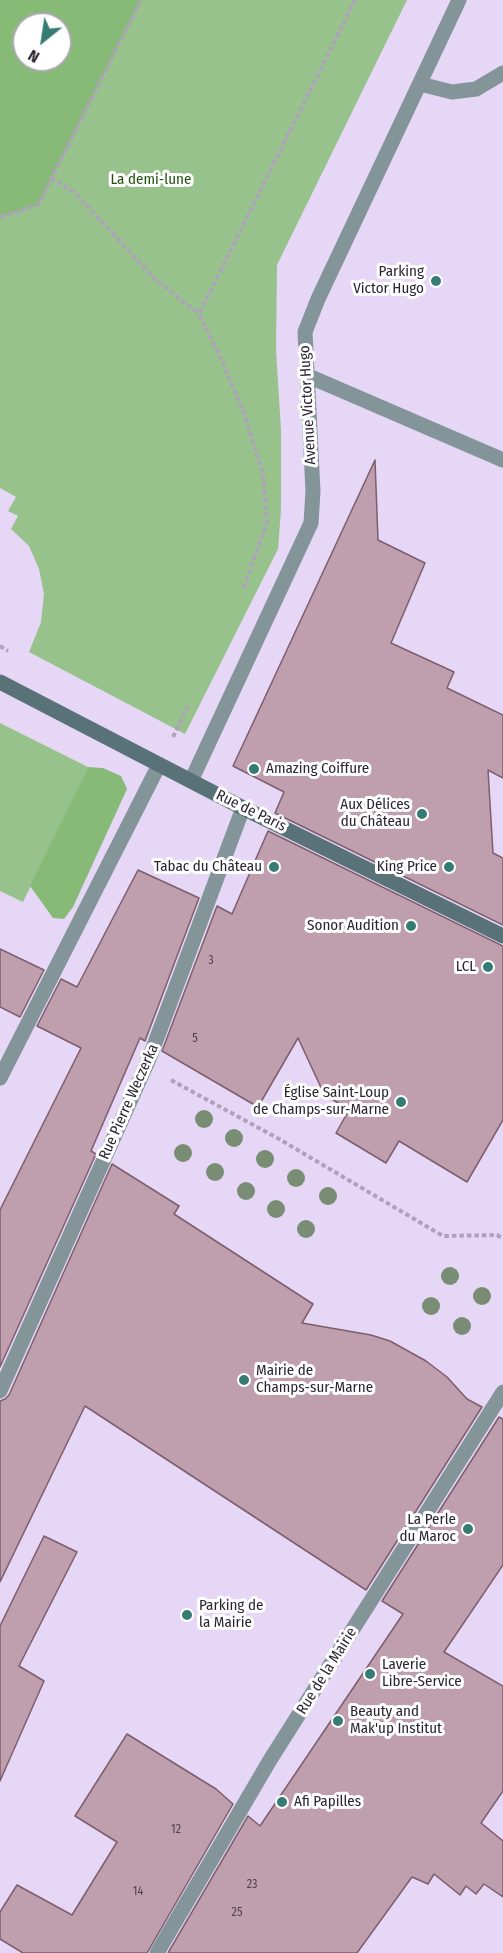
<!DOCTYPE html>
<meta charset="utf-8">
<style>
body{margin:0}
#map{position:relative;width:503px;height:1953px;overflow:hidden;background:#e6d7f6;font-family:"Fira Sans Condensed",sans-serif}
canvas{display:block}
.north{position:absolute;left:12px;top:12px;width:60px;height:60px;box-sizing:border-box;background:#fff;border:2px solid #aaa8ad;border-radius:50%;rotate:210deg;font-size:16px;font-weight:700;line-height:24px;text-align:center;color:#2b2531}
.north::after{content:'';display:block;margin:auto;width:21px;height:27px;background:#367c74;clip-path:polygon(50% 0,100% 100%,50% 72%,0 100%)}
</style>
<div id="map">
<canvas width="503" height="1953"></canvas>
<div class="north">N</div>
</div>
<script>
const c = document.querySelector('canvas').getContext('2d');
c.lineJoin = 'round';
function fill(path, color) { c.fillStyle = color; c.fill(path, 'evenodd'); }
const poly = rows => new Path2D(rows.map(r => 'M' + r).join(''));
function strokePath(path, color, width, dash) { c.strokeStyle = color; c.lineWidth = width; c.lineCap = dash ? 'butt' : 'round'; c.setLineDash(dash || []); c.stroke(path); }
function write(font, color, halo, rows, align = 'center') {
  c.font = font + ' "Fira Sans Condensed",sans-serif'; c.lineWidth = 6; c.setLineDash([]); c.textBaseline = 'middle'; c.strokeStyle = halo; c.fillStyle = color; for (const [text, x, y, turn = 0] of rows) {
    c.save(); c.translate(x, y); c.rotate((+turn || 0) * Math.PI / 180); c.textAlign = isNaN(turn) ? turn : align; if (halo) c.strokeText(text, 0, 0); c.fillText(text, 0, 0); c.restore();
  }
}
fill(poly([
 [0,0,407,0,277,265,276,350,281,430,281,510,278,549,185,734,29,652,41,622,44,594,39,569,29,546,11,529,18,516,8,511,16,497,0,488],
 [24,24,60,24,60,60,24,60],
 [0,723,88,767,23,902,0,891]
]), '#98c28b');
fill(poly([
 [0,0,141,0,38,205,0,217],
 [24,24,60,24,60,60,24,60],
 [88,767,103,768,121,776,127,789,73,907,64,919,53,918,30,886]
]), '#86ba76');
const building = poly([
 [375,460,378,540,425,563,391,643,454,672,447,688,503,715,503,778,488,770,493,853,503,858,503,925,275,813,284,792,233,766,375,460],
 [268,831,503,946,503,1120,467,1182,399,1141,386,1163,336,1133,349,1110,324,1094,298,1038,258,1107,162,1051,217,906,232,914,268,831],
 [138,870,199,898,145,1041,140,1038,91,1151,96,1154,0,1367,0,1210,81,1048,37,1026,61,979,77,987,138,870],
 [0,949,44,970,20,1017,0,1007,0,949],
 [112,1164,179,1206,174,1214,313,1304,302,1323,371,1335,390,1341,426,1361,447,1377,467,1399,482,1407,366,1590,85,1406,0,1582,0,1401,5,1399,9,1395,112,1164],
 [499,1417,503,1419,503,1565,444,1652,503,1686,503,1791,481,1823,503,1841,503,1897,484,1884,476,1894,466,1886,460,1895,434,1874,428,1884,412,1877,357,1953,168,1953,248,1816,260,1826,403,1614,382,1601,499,1417],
 [44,1536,77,1552,19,1666,44,1681,0,1781,0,1626,44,1536],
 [127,1734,216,1789,233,1804,147,1953,23,1953,0,1939,0,1912,17,1885,72,1915,117,1842,75,1816,127,1734]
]);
fill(building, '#bf9eae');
strokePath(building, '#7c5e6d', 1.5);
strokePath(poly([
 [51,178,74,192,155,279,199,314],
 [0,217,38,205,141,0],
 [244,588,267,522,263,474,245,416,223,363,199,314,355,0],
 [0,646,8,651],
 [173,737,188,706],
 [171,1080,279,1139,443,1236,497,1235,503,1239]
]), '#aea2bb', 4, [4.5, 3]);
strokePath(poly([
 [306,375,503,460],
 [0,1078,159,765]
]), '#84959a', 15);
strokePath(poly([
 [420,84,452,92,476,89,503,73],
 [191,781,311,523,313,491,305,332,318,299,459,0],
 [0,1391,149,1059,243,808],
 [157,1953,270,1760,503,1392]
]), '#84959a', 15);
strokePath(poly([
 [0,682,243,808,503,936]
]), '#597278', 15);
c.fillStyle = '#798d74';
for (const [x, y] of [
 [204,1119],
 [234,1138],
 [183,1153],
 [265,1159],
 [215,1172],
 [296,1178],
 [246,1191],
 [328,1196],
 [276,1209],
 [306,1229],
 [450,1276],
 [482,1296],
 [431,1306],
 [462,1326]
]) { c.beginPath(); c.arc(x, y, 9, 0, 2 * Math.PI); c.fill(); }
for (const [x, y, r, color] of [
 [436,281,6,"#367c74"],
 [254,769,6,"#367c74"],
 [422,814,6,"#367c74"],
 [274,867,6,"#367c74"],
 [449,867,6,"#367c74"],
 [411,926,6,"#367c74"],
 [488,967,6,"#367c74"],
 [401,1102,6,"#367c74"],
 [244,1380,6,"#367c74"],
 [468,1529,6,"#367c74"],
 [187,1615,6,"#367c74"],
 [370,1674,6,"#367c74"],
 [338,1721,6,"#367c74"],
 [282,1802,6,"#367c74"]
]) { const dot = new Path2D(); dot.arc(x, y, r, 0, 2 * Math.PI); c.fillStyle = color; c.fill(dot); strokePath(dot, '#fff', 2); }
write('12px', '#504350', null, [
 ["3",211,961],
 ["5",195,1039],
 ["12",176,1830],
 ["23",252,1885],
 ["14",138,1892],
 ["25",237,1913]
]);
write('15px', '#20510a', '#fff', [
 ["La demi-lune",151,180]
]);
write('15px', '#2b2531', '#fff', [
 ["Parking",424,272],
 ["Victor Hugo",424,289],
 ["Amazing Coiffure",266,769,"left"],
 ["Aux Délices",410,805],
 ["du Château",410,822],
 ["Tabac du Château",262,867],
 ["King Price",437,867],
 ["Sonor Audition",399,926],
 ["LCL",476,967],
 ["Église Saint-Loup",389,1093],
 ["de Champs-sur-Marne",389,1110],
 ["Mairie de",256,1371,"left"],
 ["Champs-sur-Marne",256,1388,"left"],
 ["La Perle",456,1520],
 ["du Maroc",456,1537],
 ["Parking de",199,1606,"left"],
 ["la Mairie",199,1623,"left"],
 ["Laverie",382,1665,"left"],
 ["Libre-Service",382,1682,"left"],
 ["Beauty and",350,1712,"left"],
 ["Mak'up Institut",350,1729,"left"],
 ["Afi Papilles",294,1802,"left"]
], 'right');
write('15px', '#2b2531', '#fff', [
 ["Avenue Victor Hugo",308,405,-93],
 ["Rue de Paris",251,811,26],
 ["Rue Pierre Weczerka",129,1102,-66],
 ["Rue de la Mairie",327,1671,-58]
]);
</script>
